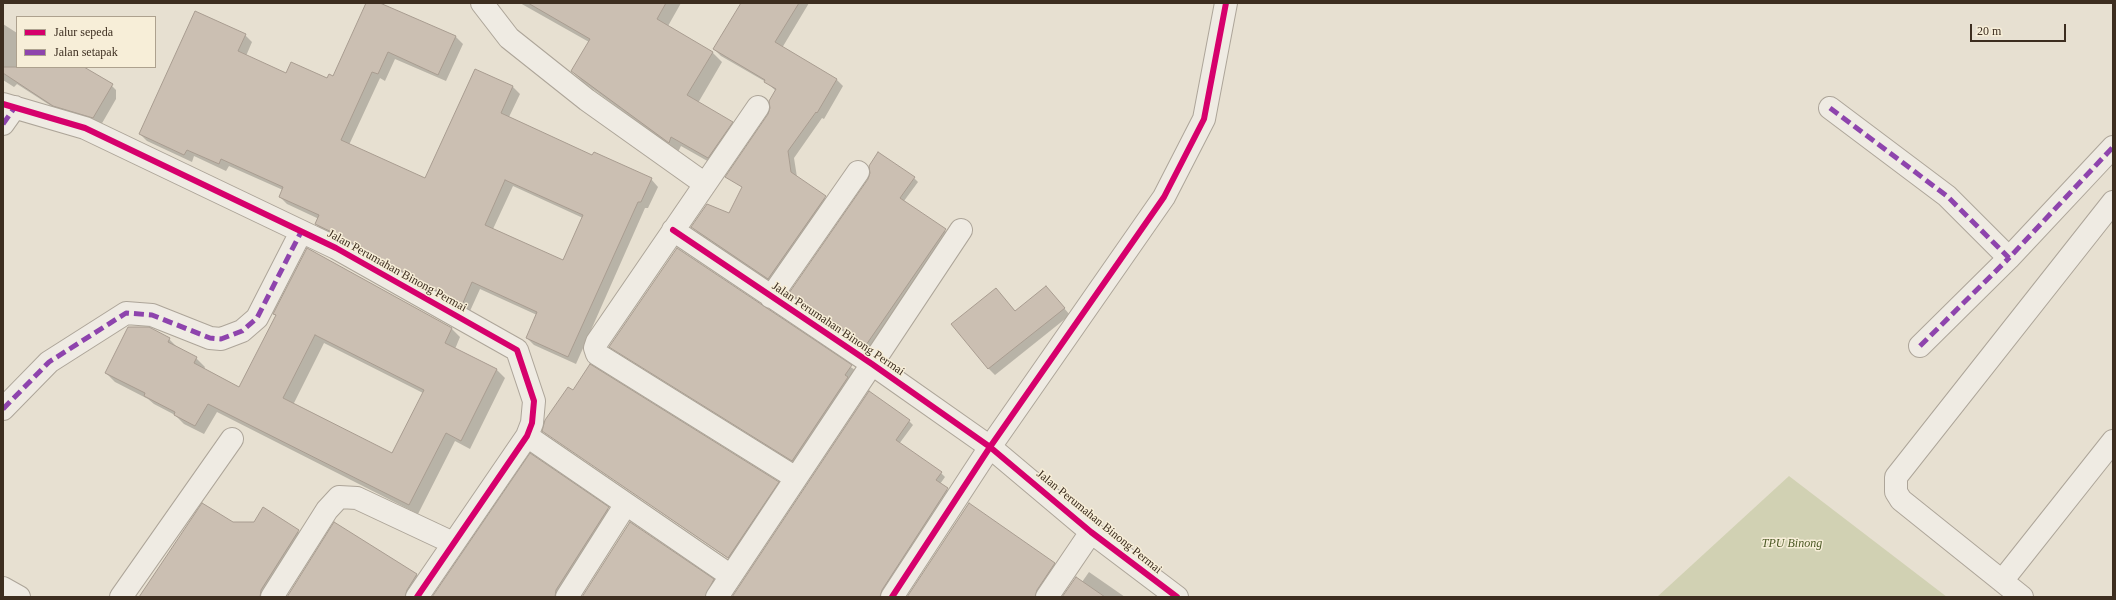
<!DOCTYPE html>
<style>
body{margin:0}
#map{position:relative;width:2116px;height:600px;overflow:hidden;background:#e7e0d1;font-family:Georgia,serif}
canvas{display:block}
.frame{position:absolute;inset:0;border:4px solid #3d2e20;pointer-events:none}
.legend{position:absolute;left:16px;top:16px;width:140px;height:52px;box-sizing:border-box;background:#f7eed8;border:1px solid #ada18e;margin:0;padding:5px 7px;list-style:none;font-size:12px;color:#3d2e20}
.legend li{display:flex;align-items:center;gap:8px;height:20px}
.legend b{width:20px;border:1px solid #ada18e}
.scale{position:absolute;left:1970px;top:24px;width:96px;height:18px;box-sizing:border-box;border:2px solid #3d2e20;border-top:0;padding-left:5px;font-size:12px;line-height:14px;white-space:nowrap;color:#3d2e20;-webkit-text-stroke:3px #f7eed8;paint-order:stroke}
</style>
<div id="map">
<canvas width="2116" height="600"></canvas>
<div class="frame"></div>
<ul class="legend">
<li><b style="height:5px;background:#d6006c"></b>Jalur sepeda</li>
<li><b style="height:5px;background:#8e44ad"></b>Jalan setapak</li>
</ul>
<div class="scale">20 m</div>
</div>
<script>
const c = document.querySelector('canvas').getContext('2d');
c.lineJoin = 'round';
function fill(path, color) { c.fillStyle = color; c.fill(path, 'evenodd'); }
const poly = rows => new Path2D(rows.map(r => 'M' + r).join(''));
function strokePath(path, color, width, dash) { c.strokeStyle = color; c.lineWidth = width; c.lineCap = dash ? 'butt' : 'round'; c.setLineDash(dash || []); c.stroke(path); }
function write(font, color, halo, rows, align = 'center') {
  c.font = font + ' Georgia,serif'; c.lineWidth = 3; c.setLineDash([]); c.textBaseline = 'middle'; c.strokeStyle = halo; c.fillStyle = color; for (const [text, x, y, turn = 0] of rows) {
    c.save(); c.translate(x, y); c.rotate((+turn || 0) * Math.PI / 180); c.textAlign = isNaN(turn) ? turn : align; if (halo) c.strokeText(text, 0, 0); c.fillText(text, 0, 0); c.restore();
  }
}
fill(poly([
 [1789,476,1947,597,1657,597]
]), '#d1d1b3');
fill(poly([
 [367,3,378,3,456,37,463,44,446,81,395,59,385,81,380,78,349,145,425,179,475,70,513,87,520,94,509,117,593,156,651,179,658,187,648,208,645,208,576,364,534,345,527,338,537,315,480,289,470,311,323,231,316,224,319,219,287,204,280,197,283,190,229,166,226,171,194,156,192,162,147,141,140,134,245,35,252,42,246,56,286,74,328,79,334,77],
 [513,186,583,218,563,261,493,229],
 [520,3,681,3,668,26,712,52,722,62,698,103,732,123,742,132,718,167,681,146,678,152,582,81,572,71,589,42],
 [742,3,809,3,782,48,837,80,843,86,824,119,822,118,794,158,797,177,832,203,775,285,699,233,692,227,729,215,743,188,727,176,769,115,776,91,766,82,721,56,714,49],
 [3,24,17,33,17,67,82,67,108,82,116,90,116,99,101,125,62,113,17,84,14,87,3,80],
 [914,178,918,182,904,201,949,234,870,348,790,293],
 [677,249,855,370,849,379,851,381,796,464,610,347],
 [1046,287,1070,315,995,375,988,368,996,289,1016,312],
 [274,314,451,328,460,337,455,349,496,369,505,378,470,449,455,441,418,514,217,412,204,434,184,424,175,415,154,404,148,399,115,382,106,373,169,339,178,348,196,358,205,367,204,369,240,388,276,316],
 [324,343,423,393,392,454,293,405],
 [909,421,913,425,899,444,941,473,945,477,940,484,951,493,884,597,733,597],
 [543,431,778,483,782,486,732,561],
 [531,455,612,512,559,597,433,597],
 [203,504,233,523,254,523,263,509,303,535,265,597,141,597],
 [335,523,417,575,421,579,410,597,288,597],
 [1055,563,1058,567,1040,597,908,597],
 [1089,572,1125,597,1062,597,1082,582],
 [713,580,717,584,710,597,583,597]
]), '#0003');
const building = poly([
 [366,3,380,3,456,36,438,75,388,52,378,74,372,72,341,140,425,178,475,69,513,86,501,113,592,155,594,152,652,178,641,202,638,202,568,357,526,338,537,312,472,282,462,305,342,237,315,224,319,215,279,197,283,187,221,159,219,164,187,150,184,155,139,134,195,11,246,34,238,51,286,73,291,62,327,78,329,74,333,76,366,3],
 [505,180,583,215,563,260,485,225,505,180],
 [528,3,666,3,657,19,713,52,687,95,733,122,708,158,671,137,669,143,571,71,590,39,528,3],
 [741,3,799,3,775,42,837,79,817,113,816,112,788,151,791,172,826,196,768,279,691,227,707,204,729,213,742,187,725,177,768,114,770,108,769,101,776,89,764,82,765,80,713,49,741,3],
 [3,67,84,67,113,84,93,118,53,106,3,73,3,67],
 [878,152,915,177,900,198,946,229,866,345,789,293,868,179,870,173,869,166,878,152],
 [307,248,452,328,445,343,497,369,461,441,446,433,409,505,208,404,195,426,174,415,175,412,144,396,145,393,105,373,128,327,149,327,170,338,168,342,197,357,194,363,239,387,276,315,273,314,307,248],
 [315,335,424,390,392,453,283,398,315,335],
 [677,248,852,365,845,375,848,377,792,461,609,347,677,248],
 [1046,286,1065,308,988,369,951,324,996,288,1015,311,1046,286],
 [590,364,779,482,728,558,542,431,545,420,568,387,573,390,590,364],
 [869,391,910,420,896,440,942,472,936,480,948,488,882,590,880,597,732,597,869,391],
 [530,453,609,507,556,590,555,597,432,597,530,453],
 [202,503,233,522,254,522,263,507,299,530,261,590,260,597,139,597,202,503],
 [969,503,1055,563,1037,590,1035,597,907,597,969,503],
 [334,522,417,574,407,590,405,597,287,597,334,522],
 [630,522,714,579,705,597,582,597,630,522],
 [1076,577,1105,597,1062,597,1076,577]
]);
fill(building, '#cbbfb2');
strokePath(building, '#a89c90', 1);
const minor = poly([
 [482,3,509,38,587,100,705,184],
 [3,104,85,128,336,248,517,350,534,401,532,423,527,436,417,597],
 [758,107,597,342,595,348,597,354,796,478],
 [1830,108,1947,196,2009,258,2113,147],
 [3,124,15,107],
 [673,230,872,364,990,447,1091,532,1177,597],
 [771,297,858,172],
 [1920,346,2009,258],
 [3,409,49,362,126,313,152,315,210,338,221,339,242,331,257,318,301,232],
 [527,436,731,576],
 [2002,581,2113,441],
 [3,588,19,597],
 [121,597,232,439],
 [272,597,327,510,339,497,357,498,453,543],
 [567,597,626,504],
 [717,597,961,230],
 [892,597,990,447,1164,197,1204,119,1226,3],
 [1047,597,1091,532],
 [2022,597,1901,500,1896,492,1896,477,2113,202]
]);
strokePath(minor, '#ada599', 24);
strokePath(minor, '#efebe3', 22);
strokePath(poly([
 [1830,108,1947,196,2009,258,2113,147],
 [3,124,15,107],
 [1920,346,2009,258],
 [3,409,49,362,126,313,152,315,210,338,221,339,242,331,257,318,301,232]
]), '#8e44ad', 5, [10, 5]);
strokePath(poly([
 [3,104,85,128,336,248,517,350,534,401,532,423,527,436,417,597],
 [673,230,872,364,990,447,1091,532,1177,597],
 [892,597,990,447,1164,197,1204,119,1226,3]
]), '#d6006c', 6);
write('12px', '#3d2e20', '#f7eed8', [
 ["Jalan Perumahan Binong Permai",397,271,29],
 ["Jalan Perumahan Binong Permai",838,329,34],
 ["Jalan Perumahan Binong Permai",1099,522,39]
]);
write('italic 12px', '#4d5a26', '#f7eed8', [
 ["TPU Binong",1792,544]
]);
</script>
